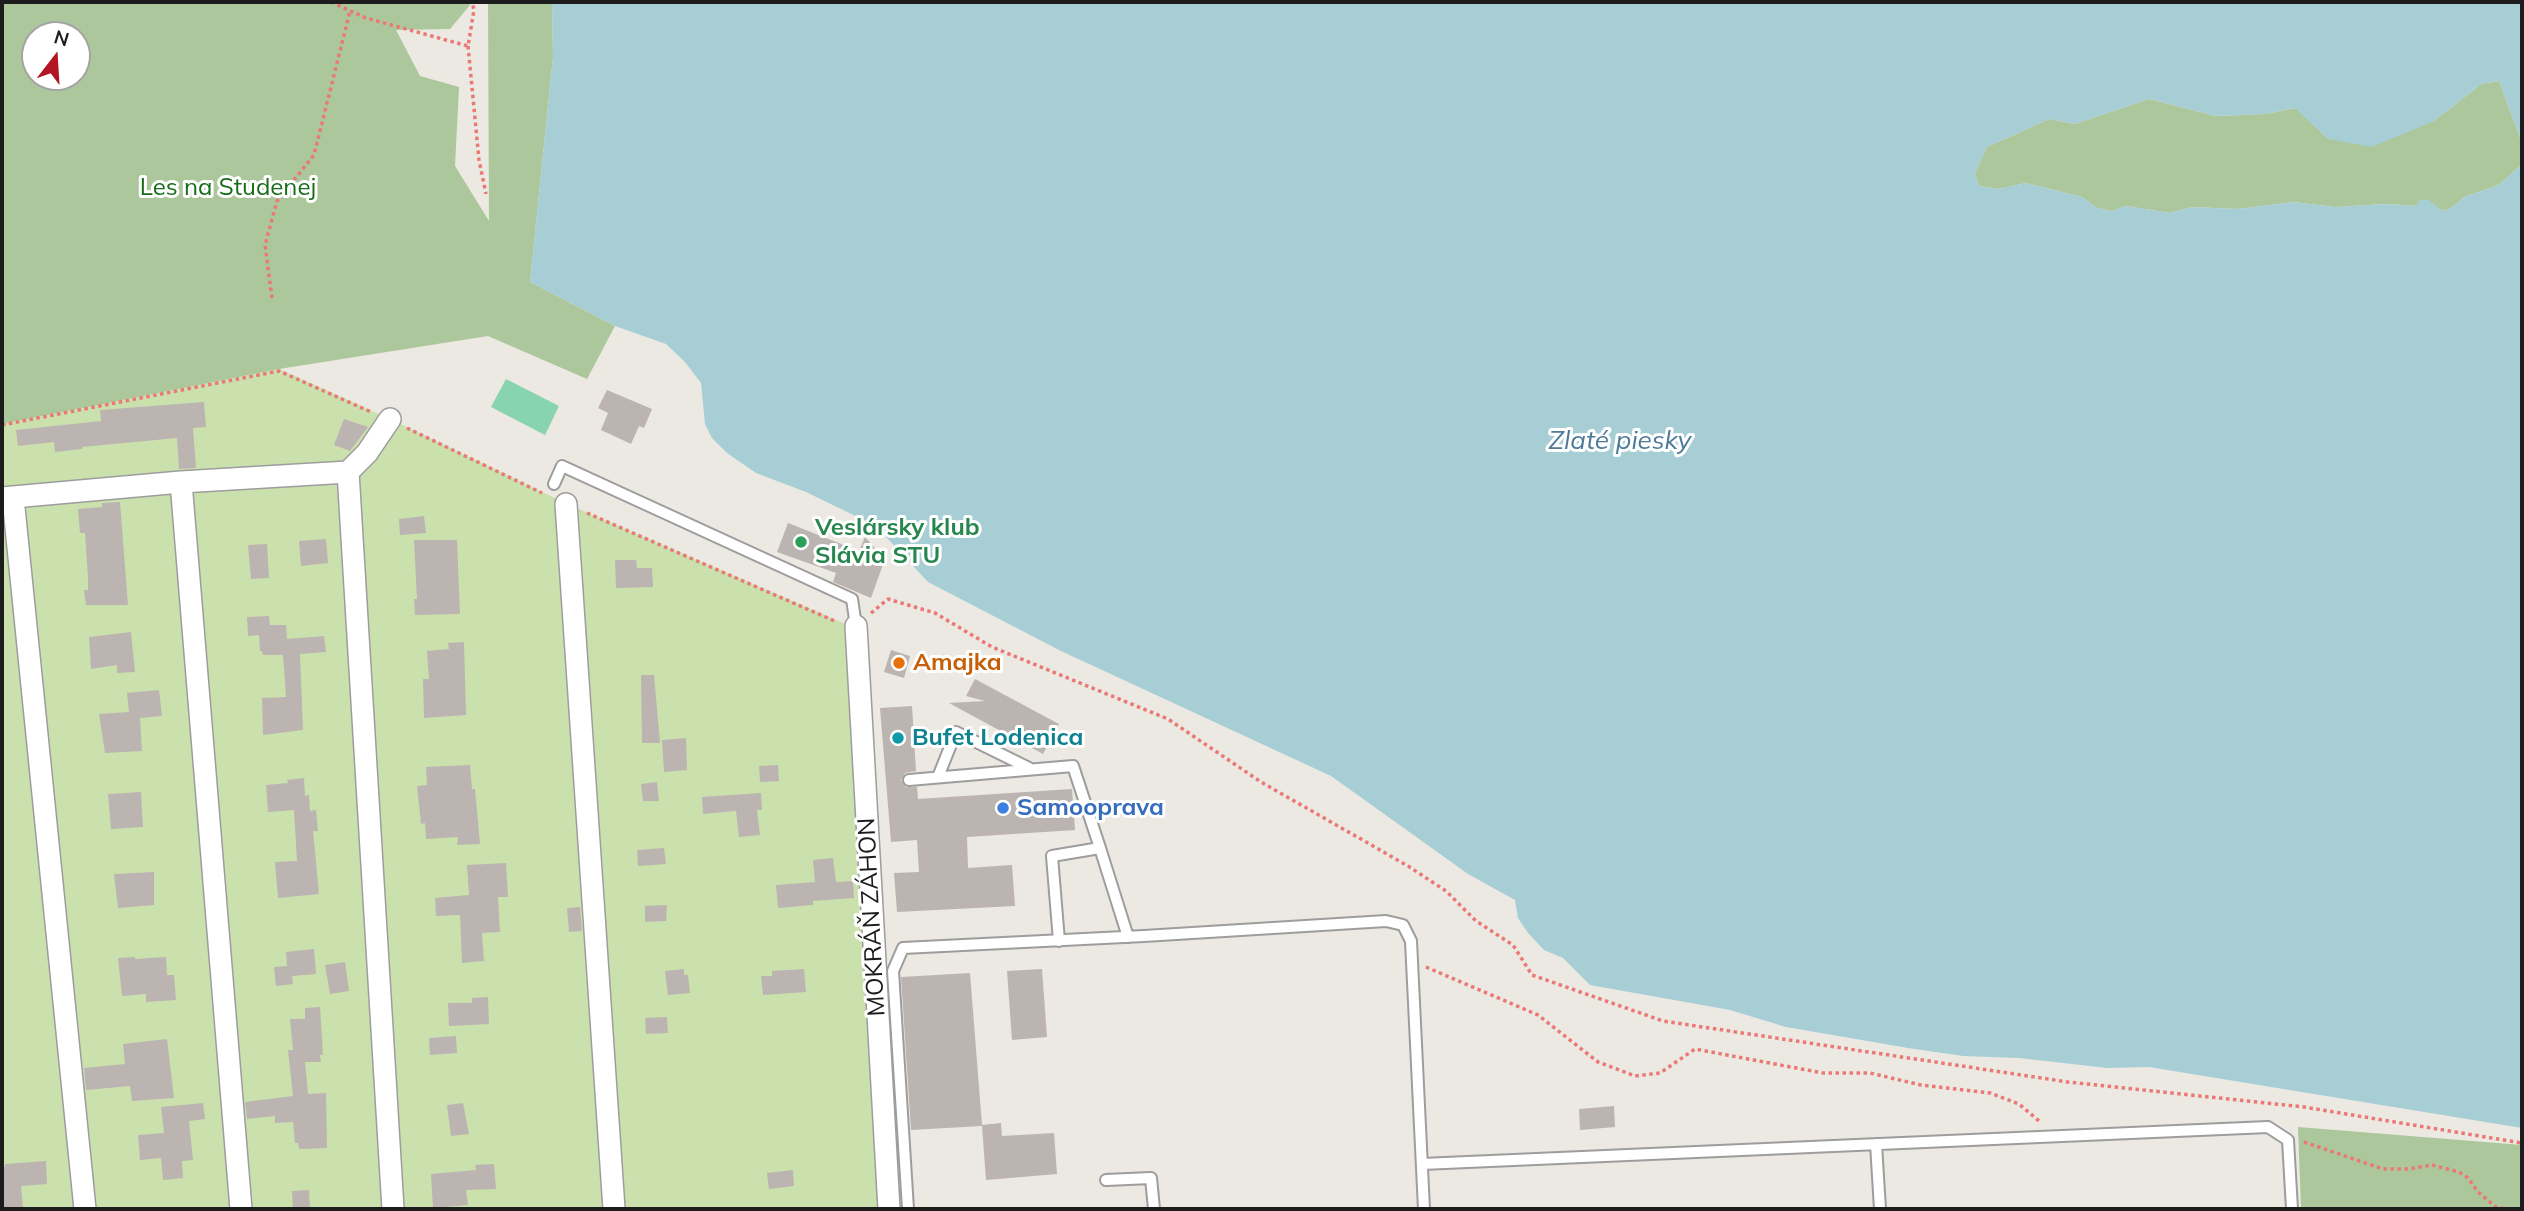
<!DOCTYPE html>
<meta charset="utf-8">
<style>
body{margin:0}
#map{position:relative;width:2524px;height:1211px;overflow:hidden;background:#ece8e2;font-family:Mulish,sans-serif}
canvas{display:block}
.frame{position:absolute;inset:0;border:4px solid #1c1c1c;pointer-events:none}
.north{position:absolute;left:21px;top:21px;width:70px;height:70px;box-sizing:border-box;background:#fff;border:2px solid #a4a4a4;border-radius:50%;rotate:17deg;font-size:19px;font-weight:700;line-height:28px;text-align:center;color:#1c1c1c}
.north::after{content:'';display:block;margin:auto;width:24px;height:32px;background:#b21622;clip-path:polygon(50% 0,100% 100%,50% 72%,0 100%)}
</style>
<div id="map">
<canvas width="2524" height="1211"></canvas>
<div class="frame"></div>
<div class="north">N</div>
</div>
<script>
const c = document.querySelector('canvas').getContext('2d');
c.lineJoin = 'round';
function fill(path, color) { c.fillStyle = color; c.fill(path, 'evenodd'); }
const poly = rows => new Path2D(rows.map(r => 'M' + r).join(''));
function strokePath(path, color, width, dash) { c.strokeStyle = color; c.lineWidth = width; c.lineCap = dash ? 'butt' : 'round'; c.setLineDash(dash || []); c.stroke(path); }
function write(font, color, halo, rows, align = 'center') {
  c.font = font + ' Mulish,sans-serif'; c.lineWidth = 6; c.setLineDash([]); c.textBaseline = 'middle'; c.strokeStyle = halo; c.fillStyle = color; for (const [text, x, y, turn = 0] of rows) {
    c.save(); c.translate(x, y); c.rotate((+turn || 0) * Math.PI / 180); c.textAlign = isNaN(turn) ? turn : align; if (halo) c.strokeText(text, 0, 0); c.fillText(text, 0, 0); c.restore();
  }
}
fill(poly([
 [279,369,390,419,565,503,843,623,865,672,900,1209,2,1209,2,424]
]), '#cbe1ad');
fill(poly([
 [2,2,469,2,470,5,450,29,396,30,420,76,459,87,455,166,489,221,488,2,552,2,553,57,530,282,615,326,587,379,488,336,279,369,2,424],
 [35,35,77,35,77,77,35,77],
 [2499,81,2522,143,2522,164,2499,185,2464,197,2451,208,2443,211,2435,207,2386,204,2335,207,2293,202,2238,209,2192,207,2170,213,2126,206,2112,211,2097,208,2082,197,2026,183,1998,189,1979,186,1975,173,1987,147,2049,119,2075,124,2149,99,2216,116,2265,114,2296,108,2328,139,2434,121,2481,84],
 [2298,1127,2522,1145,2522,1209,2301,1209]
]), '#acc79b');
fill(poly([
 [506,379,559,406,545,435,491,407]
]), '#88d3b0');
fill(poly([
 [552,2,2522,2,2522,143,2499,81,2481,84,2434,121,2372,147,2328,139,2295,108,2265,114,2216,116,2149,99,2075,124,2049,119,1987,147,1975,173,1979,186,1998,189,2026,183,2082,197,2097,208,2112,211,2126,206,2170,213,2192,207,2238,209,2293,202,2335,207,2386,204,2416,206,2420,200,2429,200,2443,211,2451,208,2464,197,2499,185,2522,164,2522,1128,2149,1067,2107,1068,2019,1058,1963,1056,1908,1048,1786,1027,1730,1010,1590,985,1563,958,1544,950,1528,933,1518,918,1515,900,1468,874,1331,776,1061,651,928,582,876,526,806,492,756,473,727,453,712,438,705,424,701,383,685,362,666,344,615,326,530,282,553,57]
]), '#a7ced5');
fill(poly([
 [607,390,652,409,644,428,639,426,631,444,601,430,608,413,598,408],
 [204,402,206,427,193,428,196,468,179,469,177,438,82,447,82,449,55,452,54,442,18,446,16,430,101,421,100,410],
 [344,419,368,427,350,451,334,445],
 [120,502,128,605,86,605,84,590,88,590,88,577,85,533,80,533,78,509,102,507,102,503],
 [424,516,426,533,400,535,399,519],
 [788,523,859,551,865,537,885,559,871,598,833,582,836,573,777,552],
 [326,539,328,563,301,566,299,541],
 [414,540,457,540,460,614,415,615,414,599,417,599],
 [267,544,269,578,251,579,248,545],
 [615,560,636,560,637,568,652,568,653,587,616,588],
 [269,616,270,625,286,625,287,639,324,636,326,652,300,654,303,730,263,735,262,698,286,697,283,655,263,655,262,651,260,651,259,635,248,636,247,617],
 [131,632,135,672,117,673,117,665,91,669,89,637],
 [464,642,466,715,424,718,423,679,429,679,427,651,449,649,448,643],
 [891,650,910,656,904,678,884,672],
 [641,675,654,675,660,743,642,743],
 [975,679,1059,724,1043,754,949,703,985,701,966,696],
 [159,690,162,716,140,718,142,751,105,753,99,714,129,712,127,693],
 [912,706,916,771,905,773,901,780,906,787,917,787,918,799,1072,789,1075,830,967,837,968,868,1012,865,1015,906,897,912,894,873,919,872,917,840,891,842,880,708],
 [686,738,687,770,664,772,662,740],
 [470,765,472,789,475,789,480,844,457,845,458,837,426,839,425,823,421,824,417,786,427,785,426,767],
 [778,765,779,781,760,782,759,766],
 [304,778,305,796,309,795,310,811,316,810,318,831,313,831,319,894,278,898,275,862,297,861,294,810,268,812,266,785,288,783,287,780],
 [657,782,659,801,643,801,641,784],
 [141,792,143,827,111,829,108,794],
 [761,793,762,810,757,810,760,835,739,837,736,811,703,814,702,797],
 [664,848,666,864,638,866,637,850],
 [833,858,836,882,853,881,854,898,813,901,813,905,778,908,776,885,815,882,813,860],
 [506,863,508,897,498,897,500,932,482,933,484,961,462,963,460,915,436,916,435,898,469,895,467,865],
 [154,872,154,905,118,908,114,874],
 [667,905,666,921,645,922,645,906],
 [580,907,582,931,569,932,567,908],
 [314,949,316,974,292,976,293,984,276,986,274,967,287,966,286,952],
 [135,957,135,959,166,957,167,975,174,975,176,1000,146,1002,146,994,122,996,118,958],
 [345,962,349,991,330,994,325,965],
 [684,969,684,975,688,975,690,993,668,995,665,971],
 [804,969,806,992,763,995,761,976,772,976,772,971],
 [1042,969,1047,1037,1012,1040,1007,971],
 [970,973,982,1125,1001,1123,1002,1136,1054,1133,1057,1174,986,1180,982,1126,911,1130,901,977],
 [488,997,489,1024,449,1026,448,1003,472,1003,472,998],
 [320,1007,323,1055,320,1055,321,1062,305,1062,308,1094,326,1093,327,1148,299,1149,298,1143,295,1143,293,1122,275,1123,275,1116,247,1119,245,1102,293,1096,288,1050,293,1050,290,1019,305,1019,305,1008],
 [667,1017,668,1033,646,1034,645,1018],
 [456,1036,457,1053,430,1055,429,1038],
 [167,1039,174,1098,132,1101,130,1086,86,1090,84,1068,125,1064,123,1044],
 [203,1103,205,1119,189,1121,193,1160,182,1161,183,1178,163,1180,161,1158,140,1160,138,1135,164,1133,161,1107],
 [463,1103,469,1134,451,1136,447,1105],
 [1614,1106,1615,1127,1580,1130,1579,1109],
 [46,1161,47,1184,21,1186,23,1209,2,1209,2,1167,5,1167,5,1164],
 [494,1164,496,1189,466,1190,468,1205,433,1208,431,1174,476,1170,475,1165],
 [793,1170,794,1186,769,1189,767,1173],
 [309,1190,310,1209,293,1209,292,1191]
]), '#bcb4b0');
const lane = poly([
 [554,484,562,466,852,599,856,626],
 [938,777,956,732,1029,768],
 [909,780,1073,766,1100,848,1052,856,1059,941],
 [1100,848,1128,937],
 [1876,1144,1880,1209],
 [1422,1164,2268,1127,2288,1140,2292,1209],
 [1106,1180,1151,1178,1154,1209],
 [908,1209,893,971,903,948,1144,936,1386,921,1403,925,1411,941,1424,1209]
]);
const street = poly([
 [348,472,393,1209],
 [181,482,241,1209],
 [2,498,181,482,348,472,367,453,390,419],
 [13,498,85,1209],
 [566,504,614,1209],
 [856,626,889,1209]
]);
strokePath(lane, '#9d9d9d', 14);
strokePath(street, '#9d9d9d', 24);
strokePath(poly([
 [331,2,366,18,468,46,474,10,472,2],
 [468,46,479,160,486,194],
 [272,298,265,245,277,201,314,155,350,11],
 [2,425,279,371,371,412],
 [407,428,542,493],
 [587,513,837,622],
 [871,613,888,599,935,613,992,647,1168,719,1261,782,1408,866,1446,891,1476,921,1513,945,1532,975,1663,1021,2068,1082,2304,1107,2522,1143],
 [1426,967,1538,1015,1598,1062,1635,1076,1660,1073,1695,1049,1823,1073,1870,1073,1921,1085,1990,1093,2019,1104,2039,1121],
 [2304,1142,2383,1169,2408,1169,2432,1165,2459,1172,2468,1178,2478,1192,2496,1207,2507,1209]
]), '#ea7976', 3.5, [3.5, 3.5]);
strokePath(lane, '#fff', 10);
strokePath(street, '#fff', 21);
for (const [x, y, r, color] of [
 [801,542,7,"#2e9e5b"],
 [899,663,7,"#e8710a"],
 [898,738,7,"#0f9aa8"],
 [1003,808,7,"#3f7fe0"]
]) { const dot = new Path2D(); dot.arc(x, y, r, 0, 2 * Math.PI); c.fillStyle = color; c.fill(dot); strokePath(dot, '#fff', 2.5); }
write('24px', '#176d17', '#fff', [
 ["Les na Studenej",228,188]
]);
write('bold 24px', '#27864d', '#fff', [
 ["Veslársky klub",815,528],
 ["Slávia STU",815,556]
], 'left');
write('bold 24px', '#c56008', '#fff', [
 ["Amajka",913,663]
], 'left');
write('bold 24px', '#0d838f', '#fff', [
 ["Bufet Lodenica",912,738]
], 'left');
write('bold 24px', '#366cbe', '#fff', [
 ["Samooprava",1017,808]
], 'left');
write('24px', '#1c1c1c', '#fff', [
 ["MOKRÁŇ ZÁHON",872,917,-93]
]);
write('italic 26px', '#507a99', '#fff', [
 ["Zlaté piesky",1620,441]
]);
</script>
